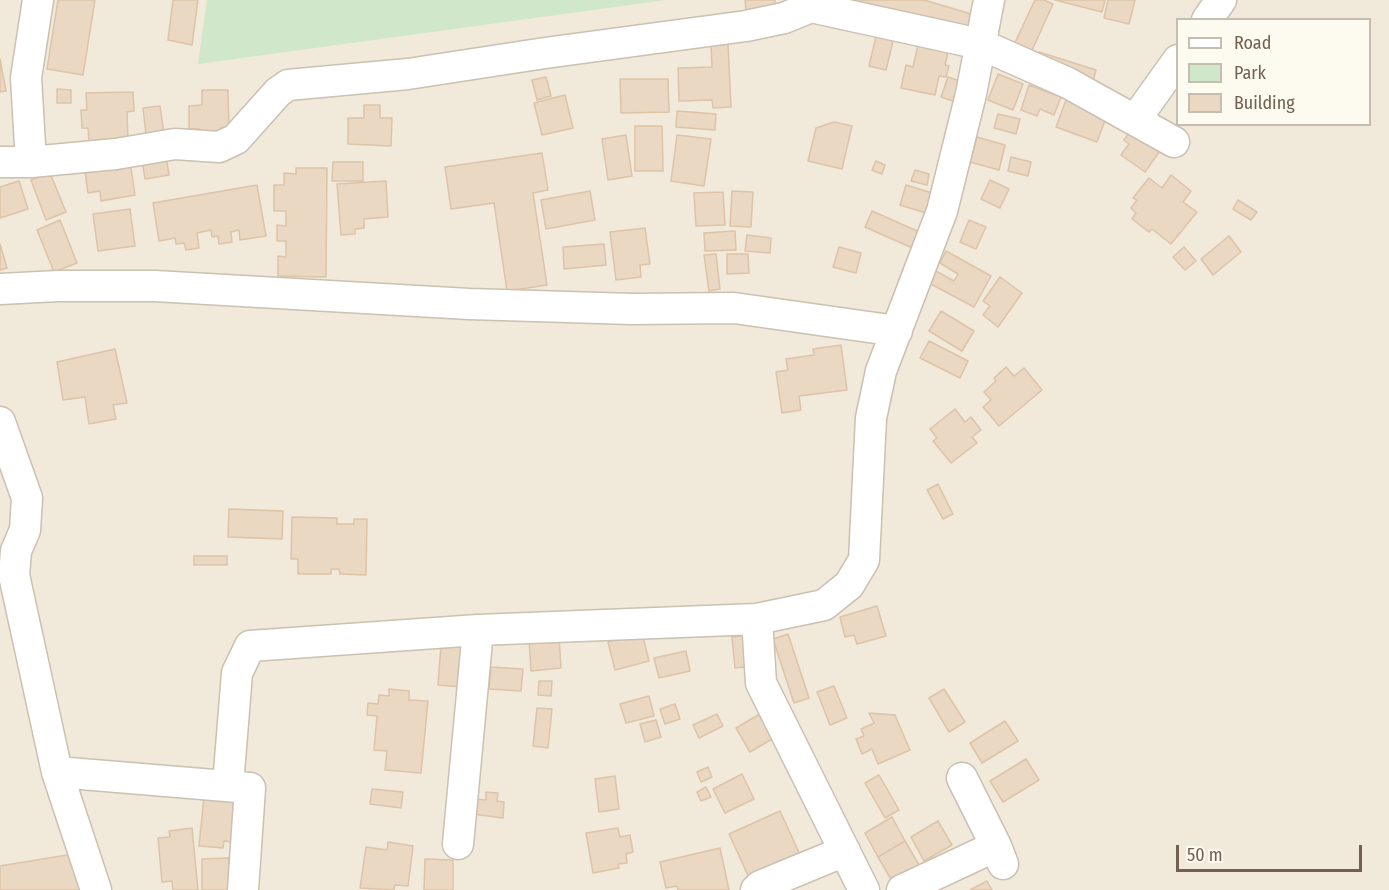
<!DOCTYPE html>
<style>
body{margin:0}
#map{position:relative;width:1389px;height:890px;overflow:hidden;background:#faf6ea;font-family:"Fira Sans Condensed",sans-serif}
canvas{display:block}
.legend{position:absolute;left:1176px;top:18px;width:195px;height:108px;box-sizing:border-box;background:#fdfaf0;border:2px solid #c5bdb0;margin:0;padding:8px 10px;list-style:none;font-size:18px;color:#726150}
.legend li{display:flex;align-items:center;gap:12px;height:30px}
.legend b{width:30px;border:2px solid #c5bdb0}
.scale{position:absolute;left:1176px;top:845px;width:186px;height:27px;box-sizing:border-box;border:3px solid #726150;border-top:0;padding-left:8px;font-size:18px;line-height:21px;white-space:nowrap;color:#726150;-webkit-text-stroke:4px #fdfaf0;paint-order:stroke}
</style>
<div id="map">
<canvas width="1389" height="890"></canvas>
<ul class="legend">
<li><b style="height:8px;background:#fff"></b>Road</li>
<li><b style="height:16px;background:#d1e7c9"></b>Park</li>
<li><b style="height:16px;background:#ead8c3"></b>Building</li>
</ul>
<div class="scale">50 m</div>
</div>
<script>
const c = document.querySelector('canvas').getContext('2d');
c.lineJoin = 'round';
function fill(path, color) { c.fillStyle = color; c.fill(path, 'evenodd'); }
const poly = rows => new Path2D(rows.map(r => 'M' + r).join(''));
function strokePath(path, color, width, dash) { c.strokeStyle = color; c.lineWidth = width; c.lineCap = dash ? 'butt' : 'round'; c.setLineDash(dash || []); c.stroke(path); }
fill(poly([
 [0,0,1389,0,1389,890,0,890],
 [1178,20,1370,20,1370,124,1178,124]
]), '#f1e9d9');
fill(poly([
 [207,0,666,0,198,64]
]), '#d1e7c9');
const building = poly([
 [58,0,95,0,83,75,47,69,58,0],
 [173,0,198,0,192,45,168,40,173,0],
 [745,0,775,0,775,12,746,12,745,0],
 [839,0,924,0,985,18,978,41,839,0],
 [1035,0,1044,0,1053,4,1028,59,1011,51,1035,0],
 [1055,0,1105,0,1102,12,1055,0],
 [1108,0,1135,0,1129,24,1104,18,1108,0],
 [877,32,894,37,886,70,869,66,877,32],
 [711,44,728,44,731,107,713,108,712,100,679,101,678,68,712,67,711,44],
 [918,45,948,52,945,65,949,66,946,77,939,76,935,95,901,88,906,65,913,67,918,45],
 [1039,52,1096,70,1092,85,1034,67,1039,52],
 [0,59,6,91,0,92,0,59],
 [998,74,1023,84,1013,110,988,100,998,74],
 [546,77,551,96,537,100,532,80,546,77],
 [948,77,966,83,959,103,941,97,948,77],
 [620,79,668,79,669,112,621,113,620,79],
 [1029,85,1061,97,1054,115,1040,109,1037,116,1021,110,1029,85],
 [57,89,71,90,71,103,57,103,57,89],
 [202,90,228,90,229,127,221,128,222,139,199,140,199,129,189,129,189,106,202,105,202,90],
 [133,92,134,111,127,112,128,140,89,142,88,128,82,128,81,110,87,110,86,93,133,92],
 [565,95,573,128,542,135,534,103,565,95],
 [1066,100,1107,115,1097,142,1056,127,1066,100],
 [364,105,380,105,380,118,392,118,391,146,348,144,348,118,364,118,364,105],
 [160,106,165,141,147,143,143,108,160,106],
 [677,111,716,114,715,130,676,127,677,111],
 [998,114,1020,119,1016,134,994,128,998,114],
 [834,122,852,126,842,169,808,161,816,128,834,122],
 [635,126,662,126,663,171,635,171,635,126],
 [1133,127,1162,148,1145,172,1121,155,1129,144,1124,140,1133,127],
 [626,135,632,176,608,180,602,139,626,135],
 [677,135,711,139,704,186,671,181,677,135],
 [977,137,1005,145,999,170,970,162,977,137],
 [165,149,169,175,145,179,141,153,165,149],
 [542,153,548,190,533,193,547,285,507,291,494,203,451,209,445,167,542,153],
 [129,155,135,195,101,201,100,191,88,193,85,172,129,155],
 [1011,157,1031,162,1028,176,1008,171,1011,157],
 [876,161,885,165,882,174,872,170,876,161],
 [333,162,363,162,363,181,332,181,333,162],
 [296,168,327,168,326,277,278,276,278,256,286,257,286,241,277,241,277,225,286,226,286,211,274,211,274,185,284,185,284,173,296,174,296,168],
 [915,170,929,174,927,185,911,181,915,170],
 [50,173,66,212,46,220,31,180,50,173],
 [1171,175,1191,191,1183,202,1197,212,1171,244,1152,229,1149,232,1132,219,1136,213,1131,208,1137,200,1133,198,1149,178,1162,188,1171,175],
 [990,180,1009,189,1000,208,981,199,990,180],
 [19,181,28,209,0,218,0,187,19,181],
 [386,181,388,217,364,219,364,228,355,229,355,234,341,235,337,184,386,181],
 [257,185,266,236,240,240,239,230,231,232,232,242,219,244,218,236,212,237,211,230,197,233,199,248,186,250,184,243,176,244,175,238,159,241,153,203,257,185],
 [906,185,932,193,926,213,900,205,906,185],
 [590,191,595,220,546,229,541,200,590,191],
 [732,191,753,192,751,227,730,226,732,191],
 [723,192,725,225,696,226,694,193,723,192],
 [1238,200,1257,212,1251,220,1233,209,1238,200],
 [130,209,135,246,98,251,93,214,130,209],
 [872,211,924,234,917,250,865,227,872,211],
 [60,220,77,263,54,272,37,230,60,220],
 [969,220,986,227,976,249,960,242,969,220],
 [645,228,650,264,640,265,641,277,616,280,610,232,645,228],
 [735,231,736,250,705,251,704,233,735,231],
 [747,235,771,238,770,253,745,251,747,235],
 [1229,236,1241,252,1213,275,1201,259,1229,236],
 [0,244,7,268,0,270,0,244],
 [604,244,606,265,564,269,563,247,604,244],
 [839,247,861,253,856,273,833,267,839,247],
 [1184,247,1196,261,1185,270,1173,257,1184,247],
 [946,251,991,276,974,307,929,283,936,271,954,281,958,274,940,263,946,251],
 [716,254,720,289,709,291,704,255,716,254],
 [727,254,748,254,749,273,727,274,727,254],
 [1000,277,1022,293,998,327,983,315,990,306,983,301,1000,277],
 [941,311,974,331,962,351,929,331,941,311],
 [929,341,968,361,960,378,920,358,929,341],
 [841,345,847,390,799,396,801,410,782,413,776,372,788,370,786,359,814,355,813,349,841,345],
 [115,349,127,403,113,405,116,419,89,424,85,397,63,400,57,362,115,349],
 [1006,367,1014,376,1024,368,1042,390,999,426,983,407,991,400,984,392,996,381,994,378,1006,367],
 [955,409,965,422,971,417,981,430,972,437,977,443,951,463,933,441,937,438,930,429,955,409],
 [938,484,953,514,943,519,927,490,938,484],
 [229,509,283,511,282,539,228,537,229,509],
 [292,517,337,518,337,524,354,524,354,519,367,519,366,575,340,574,339,569,331,569,331,574,298,574,298,559,291,559,292,517],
 [194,556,227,556,227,565,194,565,194,556],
 [877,606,886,636,857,644,854,635,845,637,840,617,877,606],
 [642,633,649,661,615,670,608,642,642,633],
 [788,634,809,698,794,703,773,639,788,634],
 [750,635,754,666,735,668,732,637,750,635],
 [559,636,561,668,531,671,529,638,559,636],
 [441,645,464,647,462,687,438,685,441,645],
 [686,651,690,671,659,678,654,658,686,651],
 [491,667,523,669,521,691,489,689,491,667],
 [539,681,552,681,551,696,538,695,539,681],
 [834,686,847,718,830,725,817,692,834,686],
 [389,689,409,691,409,700,428,701,421,773,385,770,387,751,374,750,377,716,367,715,368,703,378,704,379,695,389,696,389,689],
 [944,689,965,722,949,732,929,698,944,689],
 [649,696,654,716,626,723,620,704,649,696],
 [675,704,680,719,665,724,660,709,675,704],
 [537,708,552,709,548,748,533,746,537,708],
 [765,711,779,735,750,752,736,728,765,711],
 [869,713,895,715,910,750,878,764,872,749,862,754,856,739,864,736,861,729,874,723,869,713],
 [717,714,723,726,699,738,693,725,717,714],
 [656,720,661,737,645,742,640,724,656,720],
 [1005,721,1018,741,982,763,970,743,1005,721],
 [1026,759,1039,780,1003,802,990,781,1026,759],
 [708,767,712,777,701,782,697,772,708,767],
 [742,774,754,799,725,813,713,789,742,774],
 [879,775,899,810,885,818,865,783,879,775],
 [615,776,619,809,599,812,595,779,615,776],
 [706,787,711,797,701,801,697,792,706,787],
 [372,789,403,792,401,808,370,804,372,789],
 [486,792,498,793,497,801,504,802,503,818,472,814,474,799,486,800,486,792],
 [204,797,239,801,240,843,224,841,223,848,199,846,204,797],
 [780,811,802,859,751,882,729,834,780,811],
 [892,817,905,841,878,857,865,833,892,817],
 [938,821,952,845,924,861,911,837,938,821],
 [192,828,198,890,173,890,172,881,162,882,158,838,170,837,169,831,192,828],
 [618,828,620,837,630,835,633,852,626,854,627,863,618,864,619,868,593,873,586,833,618,828],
 [905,841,919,865,892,881,878,857,905,841],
 [388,842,413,846,408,886,395,885,394,890,360,888,366,847,387,850,388,842],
 [720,848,729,890,678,890,677,886,666,888,660,862,720,848],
 [73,854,86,890,0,890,0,866,73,854],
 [229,858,229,890,202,890,202,859,229,858],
 [425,859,453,860,453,890,424,890,425,859],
 [987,881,992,890,970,890,987,881]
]);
fill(building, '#ead8c3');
strokePath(building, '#ddc3a7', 1.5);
const minor = poly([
 [811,7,980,44,1068,83,1174,142],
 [1207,20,1221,0],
 [1135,120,1178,60],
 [0,162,31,162,116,154,175,144,219,147,236,139,278,92,288,85,408,74,545,53,746,26,784,18,811,7,819,0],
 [31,162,26,78,38,0],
 [0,289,58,286,155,286,469,304,632,309,734,308,897,331],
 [0,422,27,498,25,530,16,551,14,575,57,772,96,890],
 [757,619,761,683,864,890],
 [57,772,250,788,243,890],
 [962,778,996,846,1003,864],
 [228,785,237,673,250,646,478,630,757,619,824,605,849,585,864,560,871,418,881,371,942,211,971,94,989,0],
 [458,844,478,630],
 [756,890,760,886,845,851],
 [902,890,996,846]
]);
strokePath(minor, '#cbc0b1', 33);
strokePath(minor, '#fff', 30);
</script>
